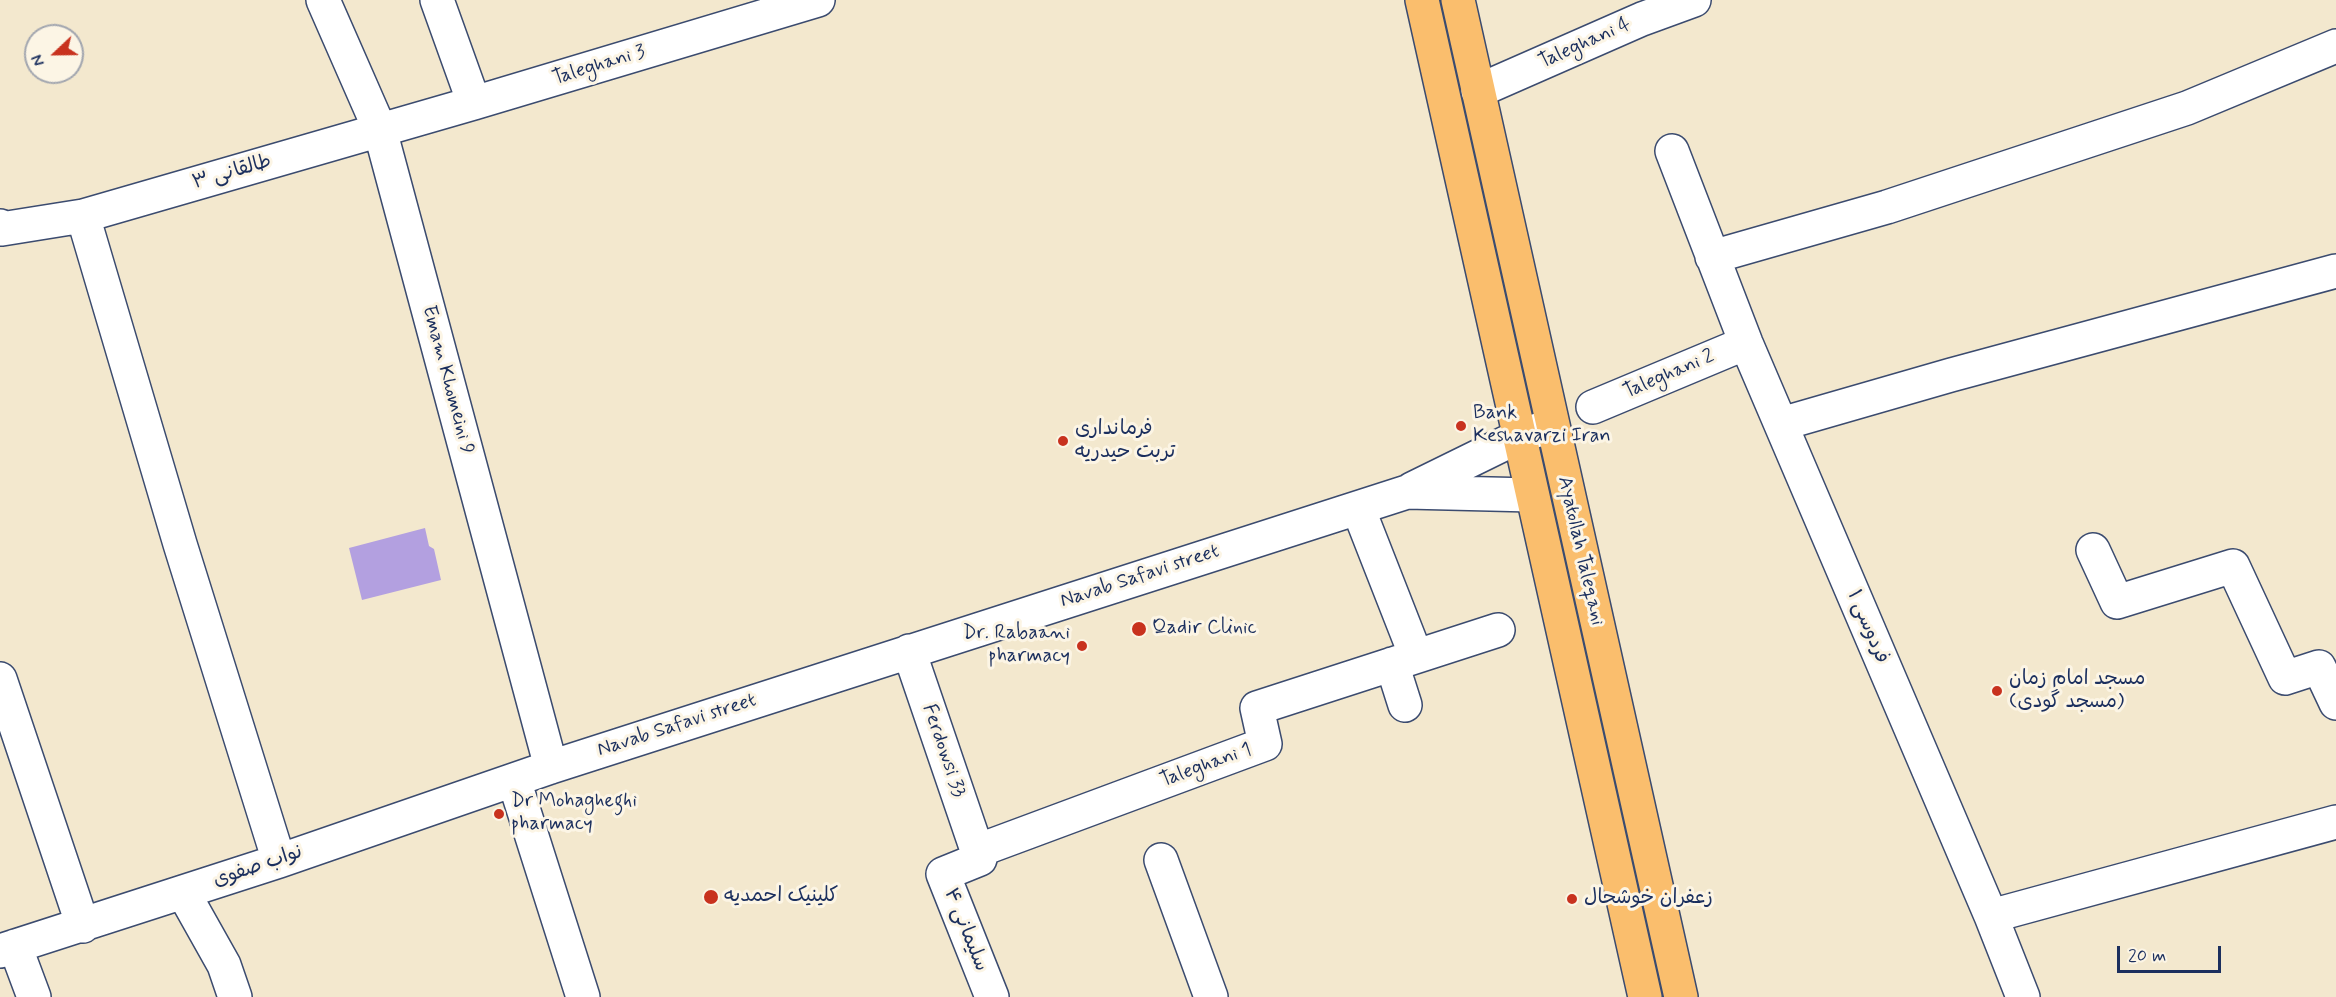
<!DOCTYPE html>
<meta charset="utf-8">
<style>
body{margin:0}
#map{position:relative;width:2336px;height:997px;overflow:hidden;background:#f3e8ce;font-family:Mynerve,sans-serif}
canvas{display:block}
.north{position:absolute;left:24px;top:24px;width:60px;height:60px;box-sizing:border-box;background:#fcf5e5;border:2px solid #a2a6af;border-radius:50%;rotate:248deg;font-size:16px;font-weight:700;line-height:24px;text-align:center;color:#1b2f5e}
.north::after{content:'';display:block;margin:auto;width:21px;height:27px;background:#c8321e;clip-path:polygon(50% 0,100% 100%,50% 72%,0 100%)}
.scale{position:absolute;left:2117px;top:946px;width:104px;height:27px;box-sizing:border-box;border:3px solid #1b2f5e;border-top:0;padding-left:8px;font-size:18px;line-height:21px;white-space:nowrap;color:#1b2f5e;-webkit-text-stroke:4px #fcf5e5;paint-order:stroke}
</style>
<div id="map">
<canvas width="2336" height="997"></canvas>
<div class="north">N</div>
<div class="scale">20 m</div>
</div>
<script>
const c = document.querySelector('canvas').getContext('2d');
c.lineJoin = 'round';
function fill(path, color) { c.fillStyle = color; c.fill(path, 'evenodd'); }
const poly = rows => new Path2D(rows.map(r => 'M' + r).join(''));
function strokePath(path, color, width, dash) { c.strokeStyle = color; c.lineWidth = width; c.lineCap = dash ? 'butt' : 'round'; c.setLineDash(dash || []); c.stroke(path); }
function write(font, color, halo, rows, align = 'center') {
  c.font = font + ' Mynerve,"Playpen Sans Arabic",sans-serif'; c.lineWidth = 6; c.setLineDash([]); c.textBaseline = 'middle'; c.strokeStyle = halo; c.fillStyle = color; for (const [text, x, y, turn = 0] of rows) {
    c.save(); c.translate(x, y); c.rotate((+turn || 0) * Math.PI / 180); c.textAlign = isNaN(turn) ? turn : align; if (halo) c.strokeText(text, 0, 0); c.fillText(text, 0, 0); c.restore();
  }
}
fill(poly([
 [425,528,429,546,434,549,441,580,362,600,349,548]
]), '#b3a0e0');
const minor = poly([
 [323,0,380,130,551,767],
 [437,0,474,103],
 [1478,91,1642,19,1694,0],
 [1672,151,1746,343,1991,916,2023,997],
 [83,216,180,544,279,861],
 [0,226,2,229,83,216,474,103,818,0],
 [1712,257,1887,207,2187,108,2336,46],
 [1593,407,1746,343],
 [1781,424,1951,375,2336,271],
 [1412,489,1520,436,1547,427],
 [1358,508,1416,656],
 [2093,550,2117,602,2233,566,2285,678,2319,667,2336,703],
 [909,651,980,859,943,874,992,997],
 [1392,664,1405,705],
 [0,679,83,926],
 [514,780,583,997],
 [977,851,1265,744,1257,708,1498,630],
 [1161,860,1211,997],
 [183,892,224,965,235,997],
 [1991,916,2336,822],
 [15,946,34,997],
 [0,951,279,861,551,767,1407,492,1532,495]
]);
const major = poly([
 [1422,0,1645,997],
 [1458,0,1681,997]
]);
strokePath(minor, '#3b4b6f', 36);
strokePath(major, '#3b4b6f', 36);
strokePath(minor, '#fff', 33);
strokePath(major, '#fabe6d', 33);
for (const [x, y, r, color] of [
 [1461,426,6,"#c8321e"],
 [1063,441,6,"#c8321e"],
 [1139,629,8,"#c8321e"],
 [1082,646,6,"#c8321e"],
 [1997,691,6,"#c8321e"],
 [499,814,6,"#c8321e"],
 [711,897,8,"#c8321e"],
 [1572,899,6,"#c8321e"]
]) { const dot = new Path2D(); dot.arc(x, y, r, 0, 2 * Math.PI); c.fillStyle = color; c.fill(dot); strokePath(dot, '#fcf5e5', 2); }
write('20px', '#1b2f5e', '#fcf5e5', [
 ["Taleghani 4",1585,44,-24],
 ["Taleghani 3",599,66,-17],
 ["طالقانی ۳",232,173,-16],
 ["Taleghani 2",1669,375,-23],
 ["Emam Khomeini 9",447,380,75],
 ["Ayatollah Taleqani",1580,551,77],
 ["Navab Safavi street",1140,577,-18],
 ["فردوسی ۱",1867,627,67],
 ["Navab Safavi street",677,726,-18],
 ["Ferdowsi 33",943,751,71],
 ["Taleghani 1",1206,766,-20],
 ["نواب صفوی",258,867,-19],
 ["سلیمانی ۴",965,930,68]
]);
write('20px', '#1b2f5e', '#fcf5e5', [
 ["Bank",1473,414],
 ["Keshavarzi Iran",1473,437],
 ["فرمانداری",1075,430],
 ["تربت حیدریه",1075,453],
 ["Qadir Clinic",1152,629],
 ["Dr. Rabaani",1070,634,"right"],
 ["pharmacy",1070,657,"right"],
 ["مسجد امام زمان",2009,680],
 ["(مسجد گودی)",2009,703],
 ["Dr Mohagheghi",511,802],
 ["pharmacy",511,825],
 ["کلینیک احمدیه",724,897],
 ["زعفران خوشحال",1584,899]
], 'left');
</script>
